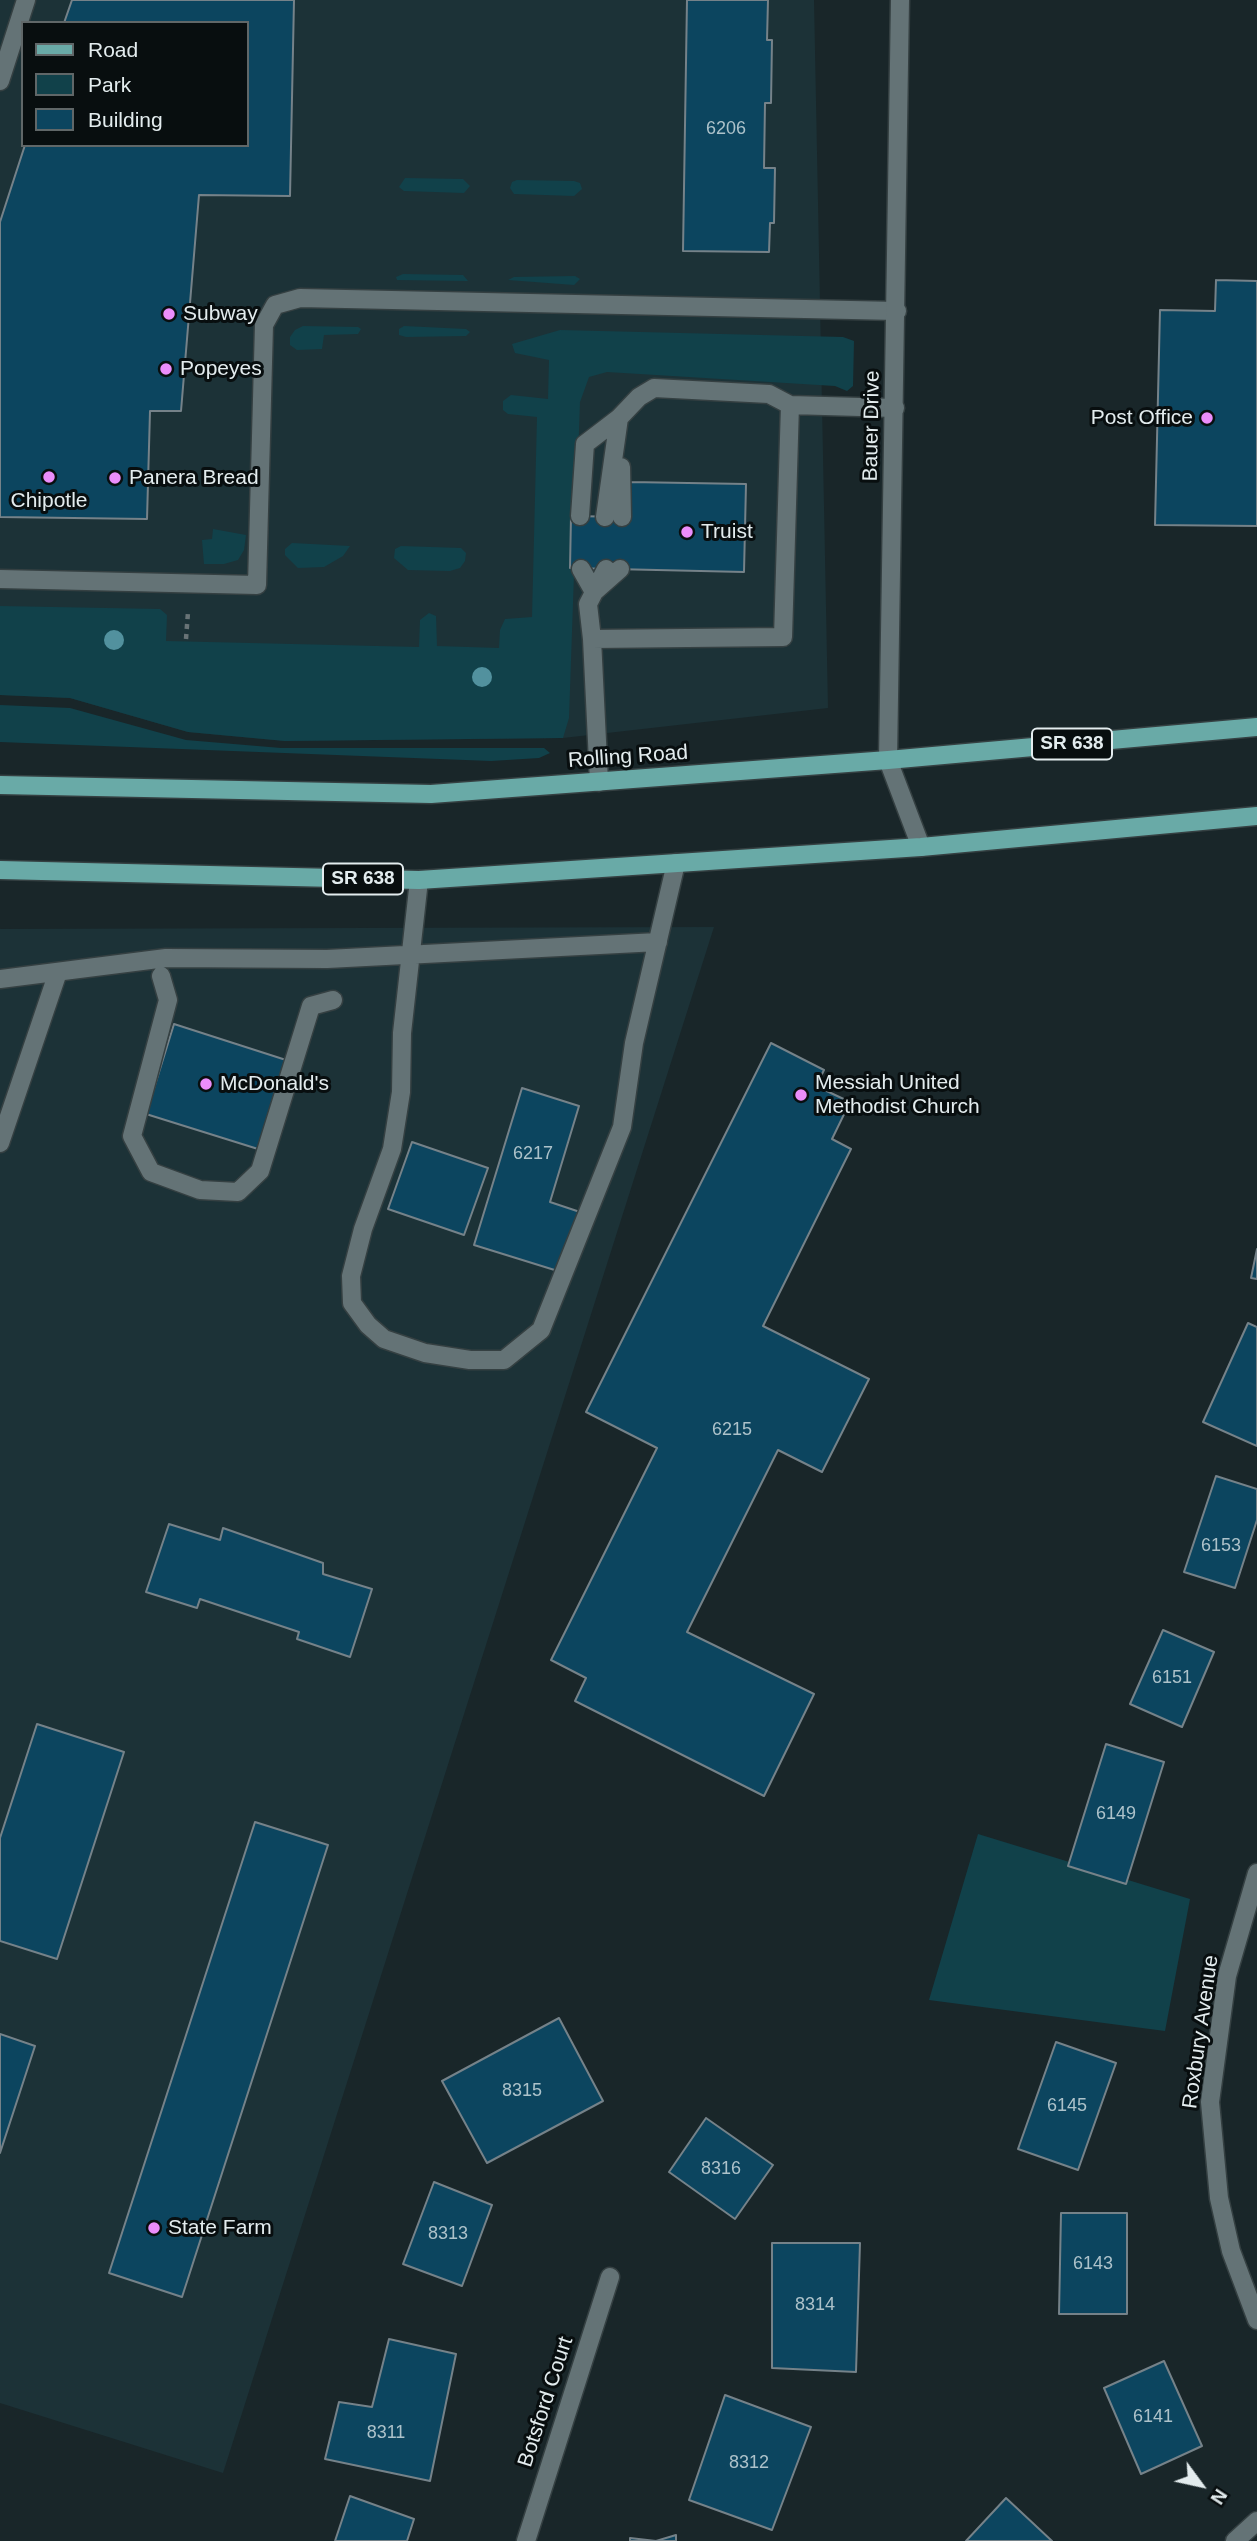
<!DOCTYPE html>
<style>
body{margin:0}
#map{position:relative;width:1257px;height:2541px;overflow:hidden;background:#192629;font-family:Arial,sans-serif}
canvas{display:block}
.legend{position:absolute;left:21px;top:21px;width:228px;height:126px;box-sizing:border-box;background:#080e0f;border:2px solid #606768;margin:0;padding:9px 12px;list-style:none;font-size:21px;color:#e3ecee}
.legend li{display:flex;align-items:center;gap:14px;height:35px}
.legend b{width:35px;border:2px solid #606768}
.north{position:absolute;left:1166px;top:2450px;width:70px;height:70px;-webkit-text-stroke:5px #080e0f;paint-order:stroke;rotate:123deg;font-size:19px;font-weight:700;line-height:28px;text-align:center;color:#e3ecee}
.north::after{content:'';display:block;margin:auto;width:24px;height:32px;background:#e3ecee;clip-path:polygon(50% 0,100% 100%,50% 72%,0 100%)}
</style>
<div id="map">
<canvas width="1257" height="2541"></canvas>
<ul class="legend">
<li><b style="height:9px;background:#69aaa7"></b>Road</li>
<li><b style="height:19px;background:#11414a"></b>Park</li>
<li><b style="height:19px;background:#0c455f"></b>Building</li>
</ul>
<div class="north">N</div>
</div>
<script>
const c = document.querySelector('canvas').getContext('2d');
c.lineJoin = 'round';
function fill(path, color) { c.fillStyle = color; c.fill(path, 'evenodd'); }
const poly = rows => new Path2D(rows.map(r => 'M' + r).join(''));
function strokePath(path, color, width, dash) { c.strokeStyle = color; c.lineWidth = width; c.lineCap = dash ? 'butt' : 'round'; c.setLineDash(dash || []); c.stroke(path); }
function write(font, color, halo, rows, align = 'center') {
  c.font = font + ' Arial,sans-serif'; c.lineWidth = 6; c.setLineDash([]); c.textBaseline = 'middle'; c.strokeStyle = halo; c.fillStyle = color; for (const [text, x, y, turn = 0] of rows) {
    c.save(); c.translate(x, y); c.rotate((+turn || 0) * Math.PI / 180); c.textAlign = isNaN(turn) ? turn : align; if (halo) c.strokeText(text, 0, 0); c.fillText(text, 0, 0); c.restore();
  }
}
fill(poly([
 [0,0,814,0,828,708,563,738,285,741,188,732,70,698,0,695],
 [23,23,247,23,247,145,23,145],
 [714,927,223,2473,0,2403,0,929]
]), '#1c3237');
fill(poly([
 [405,178,463,179,470,186,464,193,404,191,399,187],
 [517,180,574,181,580,183,582,189,574,196,514,194,510,188,512,182],
 [403,274,463,275,468,281,397,280,396,277],
 [575,276,580,279,574,285,508,280,514,277],
 [303,326,358,327,361,329,358,334,324,335,322,349,297,350,290,345,290,337,295,330],
 [404,326,466,329,470,332,466,336,406,337,399,335,399,329],
 [560,330,843,337,854,341,853,386,847,391,835,386,607,372,589,377,580,402,569,718,563,738,285,741,188,732,70,698,0,695,0,606,160,609,167,615,166,641,419,647,420,620,429,613,436,616,437,646,499,648,500,630,505,619,532,617,537,417,508,414,503,410,503,401,511,395,548,399,549,360,515,353,512,344],
 [213,529,246,535,244,550,238,560,224,564,204,564,202,540,212,539],
 [292,543,350,546,343,556,324,567,298,568,285,555,285,549],
 [401,546,461,548,466,553,465,561,460,568,450,571,408,570,394,558,395,549],
 [0,705,70,708,186,740,281,748,544,748,550,753,539,758,491,761,0,742],
 [978,1834,1190,1899,1165,2031,929,2000]
]), '#11414a');
const building = poly([
 [72,0,294,0,290,196,199,195,181,411,150,411,147,519,0,517,0,222,25,145,247,145,247,23,64,23,72,0],
 [687,0,768,0,767,40,772,40,771,103,765,103,764,168,775,168,774,223,770,223,769,252,683,251,687,0],
 [1216,280,1257,281,1257,526,1155,525,1160,310,1215,311,1216,280],
 [630,482,746,484,744,572,570,568,571,516,629,517,630,482],
 [174,1024,286,1060,258,1149,146,1114,174,1024],
 [771,1043,824,1070,816,1086,850,1102,832,1139,851,1149,763,1326,869,1379,822,1472,778,1450,687,1632,814,1694,764,1796,575,1701,586,1678,551,1660,657,1448,586,1412,771,1043],
 [522,1088,579,1106,550,1202,580,1212,561,1272,474,1245,522,1088],
 [412,1142,488,1168,464,1235,388,1209,412,1142],
 [1257,1249,1257,1279,1251,1278,1257,1249],
 [1248,1323,1257,1327,1257,1446,1203,1422,1248,1323],
 [1216,1476,1257,1489,1257,1520,1235,1588,1184,1572,1216,1476],
 [169,1524,220,1540,223,1528,323,1563,323,1574,372,1589,350,1657,297,1639,299,1632,200,1599,197,1608,146,1592,169,1524],
 [1163,1630,1214,1652,1182,1727,1130,1704,1163,1630],
 [37,1724,124,1752,57,1959,0,1941,0,1838,37,1724],
 [1106,1744,1164,1762,1126,1884,1068,1866,1106,1744],
 [255,1822,328,1845,182,2297,109,2273,255,1822],
 [559,2018,603,2101,487,2163,442,2081,559,2018],
 [0,2034,35,2046,0,2153,0,2034],
 [1056,2042,1116,2063,1078,2170,1018,2149,1056,2042],
 [706,2118,773,2165,735,2219,669,2172,706,2118],
 [434,2182,492,2205,462,2286,403,2264,434,2182],
 [1061,2213,1127,2213,1127,2314,1059,2314,1061,2213],
 [772,2243,860,2243,856,2372,772,2368,772,2243],
 [389,2339,456,2354,430,2481,325,2459,339,2402,372,2407,389,2339],
 [1164,2361,1202,2446,1141,2474,1104,2388,1164,2361],
 [725,2395,811,2427,772,2530,689,2500,725,2395],
 [350,2496,414,2519,407,2541,335,2541,350,2496],
 [1006,2498,1052,2541,966,2541,1006,2498],
 [676,2535,676,2541,630,2541,630,2538,656,2541,676,2535]
]);
fill(building, '#0c455f');
strokePath(building, '#758289', 2);
const lane = poly([
 [0,81,26,0],
 [621,467,622,517],
 [580,516,585,444,619,418],
 [605,517,619,418,639,397,654,388,769,394,790,405],
 [581,569,594,592,620,569],
 [0,579,257,585,264,325,275,305,300,298,897,311],
 [592,639,588,604,606,569],
 [599,782,592,639,783,637,790,405,895,408],
 [419,880,402,1033,401,1092,392,1149,363,1229,351,1276,352,1303,368,1325,384,1339,425,1353,470,1360,504,1360,541,1330,622,1127,634,1043,676,863],
 [161,976,168,1000,132,1136,151,1172,200,1190,238,1192,260,1171,311,1006,333,1000],
 [0,979,166,958,327,959,658,942],
 [0,1143,58,972]
]);
const street = poly([
 [1257,1873,1227,1976,1210,2102,1219,2198,1231,2251,1257,2320],
 [526,2541,610,2277],
 [1235,2541,1257,2521]
]);
const secondary = poly([
 [900,0,888,760,921,847]
]);
const primary = poly([
 [0,785,431,794,888,760,1257,727],
 [0,870,419,880,921,847,1257,816]
]);
strokePath(lane, '#354042', 21);
strokePath(street, '#354042', 21);
strokePath(secondary, '#354042', 21);
strokePath(primary, '#354042', 21);
strokePath(poly([
 [186,639,188,612]
]), '#687376', 4.5, [5, 5]);
strokePath(lane, '#647376', 18);
strokePath(street, '#647376', 18);
strokePath(secondary, '#647376', 18);
strokePath(primary, '#69aaa7', 18);
c.fillStyle = '#52919e';
for (const [x, y] of [
 [114,640],
 [482,677]
]) { c.beginPath(); c.arc(x, y, 10, 0, 2 * Math.PI); c.fill(); }
for (const [x, y, r, color] of [
 [169,314,7,"#eb8dfb"],
 [166,369,7,"#eb8dfb"],
 [1207,418,7,"#eb8dfb"],
 [49,477,7,"#eb8dfb"],
 [115,478,7,"#eb8dfb"],
 [687,532,7,"#eb8dfb"],
 [206,1084,7,"#eb8dfb"],
 [801,1095,7,"#eb8dfb"],
 [154,2228,7,"#eb8dfb"]
]) { const dot = new Path2D(); dot.arc(x, y, r, 0, 2 * Math.PI); c.fillStyle = color; c.fill(dot); strokePath(dot, '#080e0f', 2.5); }
write('18px', '#adc2ca', null, [
 ["6206",726,129],
 ["6217",533,1154],
 ["6215",732,1430],
 ["6153",1221,1546],
 ["6151",1172,1678],
 ["6149",1116,1814],
 ["8315",522,2091],
 ["6145",1067,2106],
 ["8316",721,2169],
 ["8313",448,2234],
 ["6143",1093,2264],
 ["8314",815,2305],
 ["6141",1153,2417],
 ["8311",386,2433],
 ["8312",749,2463]
]);
for (const [x, y, w] of [
 [1072,744,80],
 [363,879,80]
]) { const box = new Path2D(); box.roundRect(x - w / 2, y - 15.5, w, 31, 5); c.fillStyle = '#080e0f'; c.fill(box); strokePath(box, '#e3ecee', 2); }
write('bold 19px', '#e3ecee', null, [
 ["SR 638",1072,744],
 ["SR 638",363,879]
]);
write('21px', '#e3ecee', '#080e0f', [
 ["Subway",183,314],
 ["Popeyes",180,369],
 ["Post Office",1193,418,"right"],
 ["Panera Bread",129,478],
 ["Chipotle",49,501,"center"],
 ["Truist",701,532],
 ["Messiah United",815,1083],
 ["Methodist Church",815,1107],
 ["McDonald's",220,1084],
 ["State Farm",168,2228]
], 'left');
write('21px', '#e3ecee', '#080e0f', [
 ["Bauer Drive",872,426,-89],
 ["Rolling Road",628,757,-4],
 ["Roxbury Avenue",1201,2032,-82],
 ["Botsford Court",546,2402,-72]
]);
</script>
